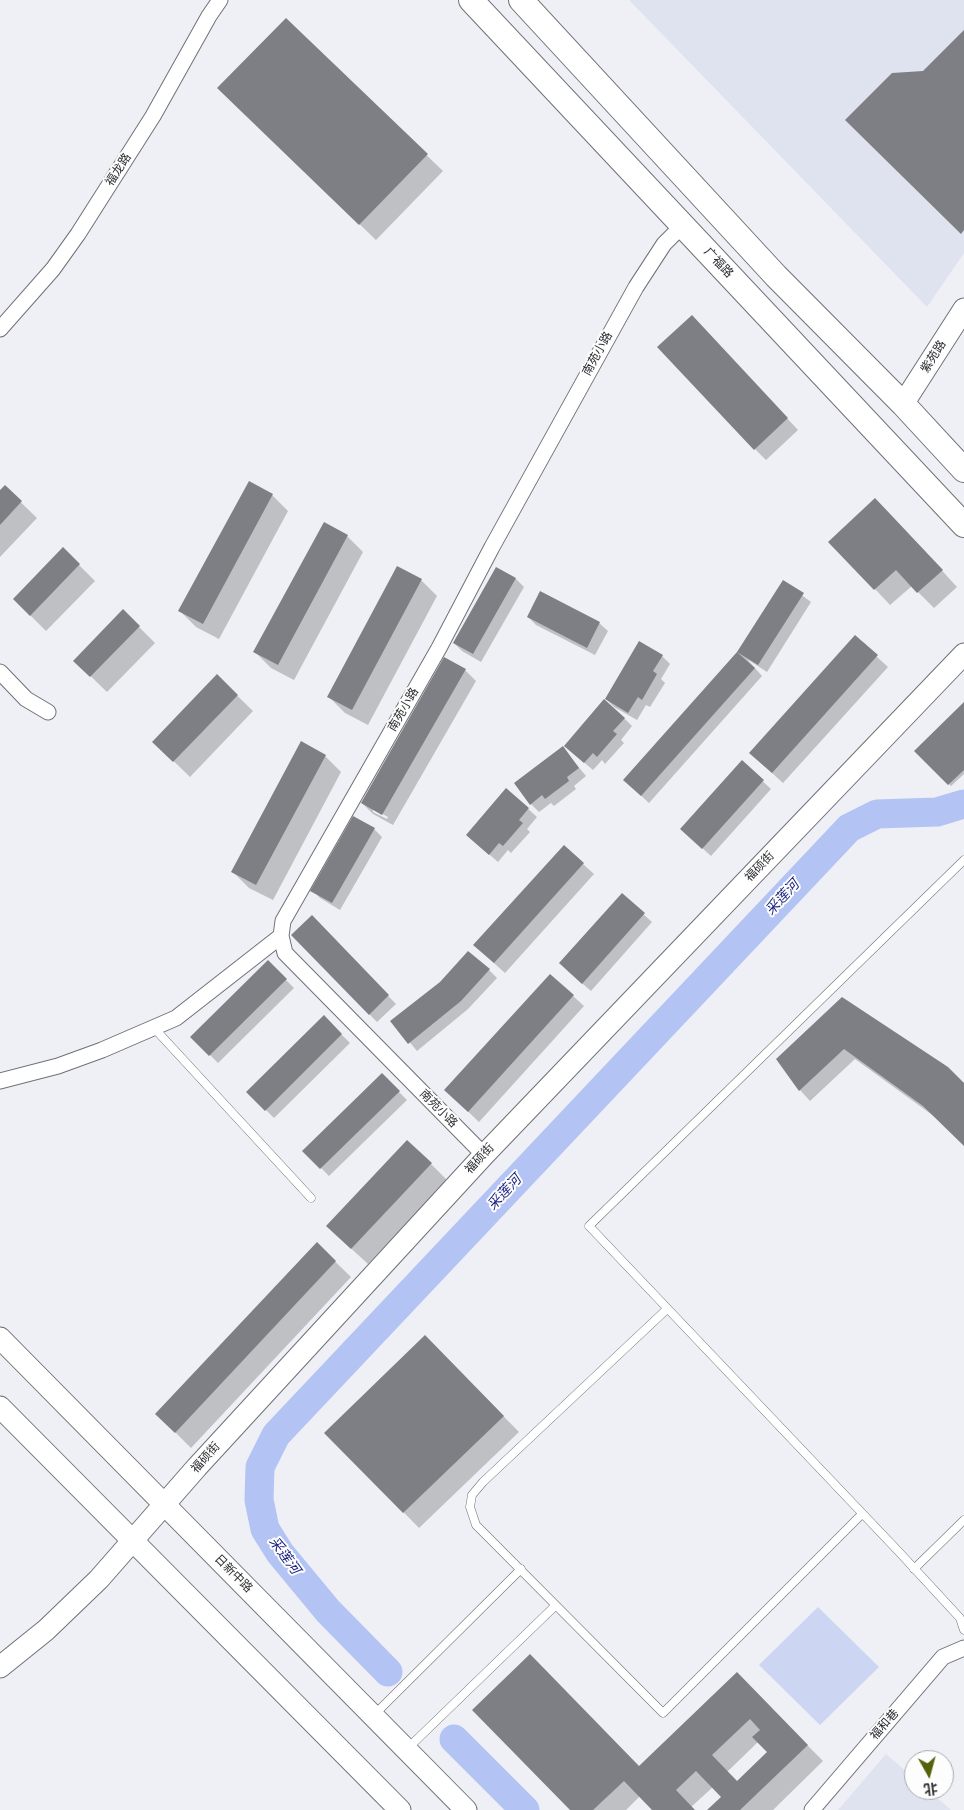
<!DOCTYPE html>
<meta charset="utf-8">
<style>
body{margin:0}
#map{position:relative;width:964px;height:1810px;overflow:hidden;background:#eef0f5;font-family:"Roboto Condensed","Noto Sans SC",sans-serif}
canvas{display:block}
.north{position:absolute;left:904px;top:1750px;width:50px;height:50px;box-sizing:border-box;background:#fdfdfe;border:1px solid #a9aaab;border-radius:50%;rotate:173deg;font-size:14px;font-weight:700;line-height:20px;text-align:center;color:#2c2d2f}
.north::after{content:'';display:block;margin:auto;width:18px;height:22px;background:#526309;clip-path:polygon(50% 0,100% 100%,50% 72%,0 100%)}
</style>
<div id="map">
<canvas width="964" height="1810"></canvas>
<div class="north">北</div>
</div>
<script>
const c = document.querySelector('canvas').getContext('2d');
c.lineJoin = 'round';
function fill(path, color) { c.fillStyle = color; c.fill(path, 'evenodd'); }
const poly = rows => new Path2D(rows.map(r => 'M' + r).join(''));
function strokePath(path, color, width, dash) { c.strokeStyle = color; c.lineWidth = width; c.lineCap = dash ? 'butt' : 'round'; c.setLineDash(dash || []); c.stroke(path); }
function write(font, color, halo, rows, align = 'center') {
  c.font = font + ' "Roboto Condensed","Noto Sans SC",sans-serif'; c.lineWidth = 4; c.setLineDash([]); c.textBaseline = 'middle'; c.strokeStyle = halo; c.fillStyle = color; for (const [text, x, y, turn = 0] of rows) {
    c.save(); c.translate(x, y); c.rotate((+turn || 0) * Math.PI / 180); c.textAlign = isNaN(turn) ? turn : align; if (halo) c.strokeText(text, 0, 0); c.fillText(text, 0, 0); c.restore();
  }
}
fill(poly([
 [629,0,964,0,964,253,927,307],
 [886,1754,914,1778,914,1790,928,1790,951,1810,838,1810]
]), '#dfe3f0');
fill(poly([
 [818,1607,879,1667,820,1725,759,1665]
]), '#ccd6f3');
fill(poly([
 [286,20,443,171,376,240,235,104],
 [702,327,798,430,766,460,755,449],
 [249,483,272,495,288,511,219,639,196,627,180,611],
 [5,487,37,518,0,557,0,492],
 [891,515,957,587,934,608,912,586,890,605,875,589],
 [347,536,363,552,294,680,271,668,255,652],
 [63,549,95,581,46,631,14,599],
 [497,568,516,579,524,587,481,662,462,651,454,643],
 [421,580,437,596,368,725,345,713,329,697],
 [784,582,811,602,767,672,747,659,762,676,649,803,624,780,738,652],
 [123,611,155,643,107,692,75,661],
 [528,617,599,623,608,631,595,655,536,625],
 [855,637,888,667,783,783,762,764],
 [662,656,670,664,661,679,665,683,650,707,646,705,637,720,614,707,606,699],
 [465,670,476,681,393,825,373,814,362,803],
 [373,809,388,817,387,819,373,812],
 [217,676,253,711,190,777,154,742],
 [964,703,964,774,951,786,916,751],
 [624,718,632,726,621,740,624,743,605,764,602,760,593,770,573,753],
 [563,748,586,776,574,786,576,789,554,806,551,803,539,812,531,804],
 [325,756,341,772,273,900,249,888,233,872],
 [742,762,771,789,711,856,690,837],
 [507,790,537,817,527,829,530,832,511,853,508,850,498,862,476,843],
 [374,829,382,837,340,910,320,898,312,890],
 [583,864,594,874,505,973,486,956],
 [622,895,652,922,591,991,568,971],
 [312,917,396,1004,377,1022,292,935],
 [268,962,294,988,218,1063,192,1037],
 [489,970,497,978,468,1009,417,1051,392,1021],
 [573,996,584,1006,479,1122,457,1101],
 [842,999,964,1085,964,1144,935,1117,855,1059,810,1101,800,1090,778,1060],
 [324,1017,350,1043,274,1118,248,1092],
 [382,1075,407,1100,329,1176,304,1151],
 [431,1164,447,1180,368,1264,344,1242],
 [317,1244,351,1277,191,1448,173,1430],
 [425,1337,519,1432,419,1528,326,1433],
 [737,1674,823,1761,773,1810,709,1810,722,1797,713,1787,691,1807,694,1810,654,1810,640,1796,626,1810,572,1810,639,1768],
 [758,1742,769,1752,738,1782,727,1772]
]), '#0003');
strokePath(poly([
 [388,1672,328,1611,280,1553,265,1529,259,1500,260,1467,276,1435,849,828,877,814,937,812,964,804],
 [454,1739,525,1810]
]), '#b3c3f4', 29);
fill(poly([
 [286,18,428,154,359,225,217,88],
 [964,30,964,230,961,234,845,120,892,73,923,71],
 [692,315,788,418,754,450,657,347],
 [249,481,273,494,203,624,178,611],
 [5,485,22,501,0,525,0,490],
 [875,498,943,570,917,593,896,570,874,590,828,542],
 [324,522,348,535,278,665,253,652],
 [63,547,80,564,30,616,13,599],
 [397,566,422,579,352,710,327,697],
 [496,567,516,578,473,654,453,643],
 [783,580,804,593,758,665,737,652],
 [540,591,600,622,587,648,527,617],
 [123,609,140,626,90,677,73,661],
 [855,635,878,655,772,773,749,753],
 [639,641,663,655,653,671,657,674,642,700,638,697,628,713,605,699],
 [737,652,755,668,641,796,623,780],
 [444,657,466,669,382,815,361,803],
 [217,674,238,695,173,762,152,742],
 [604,699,625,718,613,731,617,734,597,757,593,753,584,763,564,746],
 [964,702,964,770,948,785,914,751],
 [301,741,326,755,256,885,231,872],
 [563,746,579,768,567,777,569,781,545,799,542,795,530,805,514,783],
 [742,760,764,780,702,849,680,829],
 [506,788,529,808,519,820,523,823,503,846,499,843,489,855,466,835],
 [353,816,375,828,332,903,310,891],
 [564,845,584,863,494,963,473,945],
 [622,893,645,913,582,984,559,963],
 [312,915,389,995,369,1015,291,935],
 [468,951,490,969,461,1001,408,1044,390,1021,440,982],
 [268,960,287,979,209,1056,190,1037],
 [550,974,574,995,468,1112,444,1090],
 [842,997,948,1067,964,1083,964,1146,923,1106,844,1049,799,1091,776,1059],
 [324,1015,342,1034,265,1111,246,1092],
 [382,1073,400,1091,320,1169,302,1151],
 [407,1140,432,1163,351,1249,326,1226],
 [317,1242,336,1261,175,1433,155,1414],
 [425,1335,504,1416,403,1513,324,1433],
 [530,1654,639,1766,737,1672,808,1745,740,1810,707,1810,721,1797,696,1771,676,1790,695,1810,652,1810,624,1781,593,1810,570,1810,472,1710],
 [750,1719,760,1730,752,1737,767,1752,737,1781,712,1755]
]), '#7d7f84');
const lane = poly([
 [964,860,589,1226,900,1553,960,1618,964,1630],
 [154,1028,311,1198],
 [667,1309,483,1482,472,1495,470,1507,476,1525,663,1713,862,1514],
 [914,1569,964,1520],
 [375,1714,521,1569],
 [407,1749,555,1606]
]);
const street = poly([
 [0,329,53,269,78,234,153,116,209,16,220,0],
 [0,672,26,699,48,712],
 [0,1081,58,1066,102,1050,176,1018,281,936],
 [484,1155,285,953,281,936,283,921,439,648,492,547,636,287,664,244,683,225],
 [812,1810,943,1657,964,1648]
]);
const secondary = poly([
 [903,404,964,309],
 [0,1338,466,1810],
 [0,1407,400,1810],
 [0,1667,46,1630,99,1579,197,1467,484,1155,964,654]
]);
const primary = poly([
 [471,0,964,525],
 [521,0,776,276,903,404,964,470]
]);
strokePath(lane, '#6f7176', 9);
strokePath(street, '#6f7176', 17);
strokePath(secondary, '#6f7176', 23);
strokePath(primary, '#6f7176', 26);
strokePath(lane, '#fff', 8);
strokePath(street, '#fff', 15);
strokePath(secondary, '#fff', 21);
strokePath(primary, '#fff', 24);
write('12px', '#2c2d2f', '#fdfdfe', [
 ["福龙路",119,170,-57],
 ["广福路",718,263,47],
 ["南苑小路",598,354,-61],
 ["紫苑路",934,357,-58],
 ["南苑小路",404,710,-60],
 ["福硕街",760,867,-46],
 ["南苑小路",438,1109,45],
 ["福硕街",480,1159,-47],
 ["福硕街",206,1458,-48],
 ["日新中路",233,1574,45],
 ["福和巷",885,1725,-49]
]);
write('italic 14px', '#1d257e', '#fdfdfe', [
 ["采莲河",783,898,-47],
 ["采莲河",505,1193,-47],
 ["采莲河",284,1556,54]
]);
</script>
